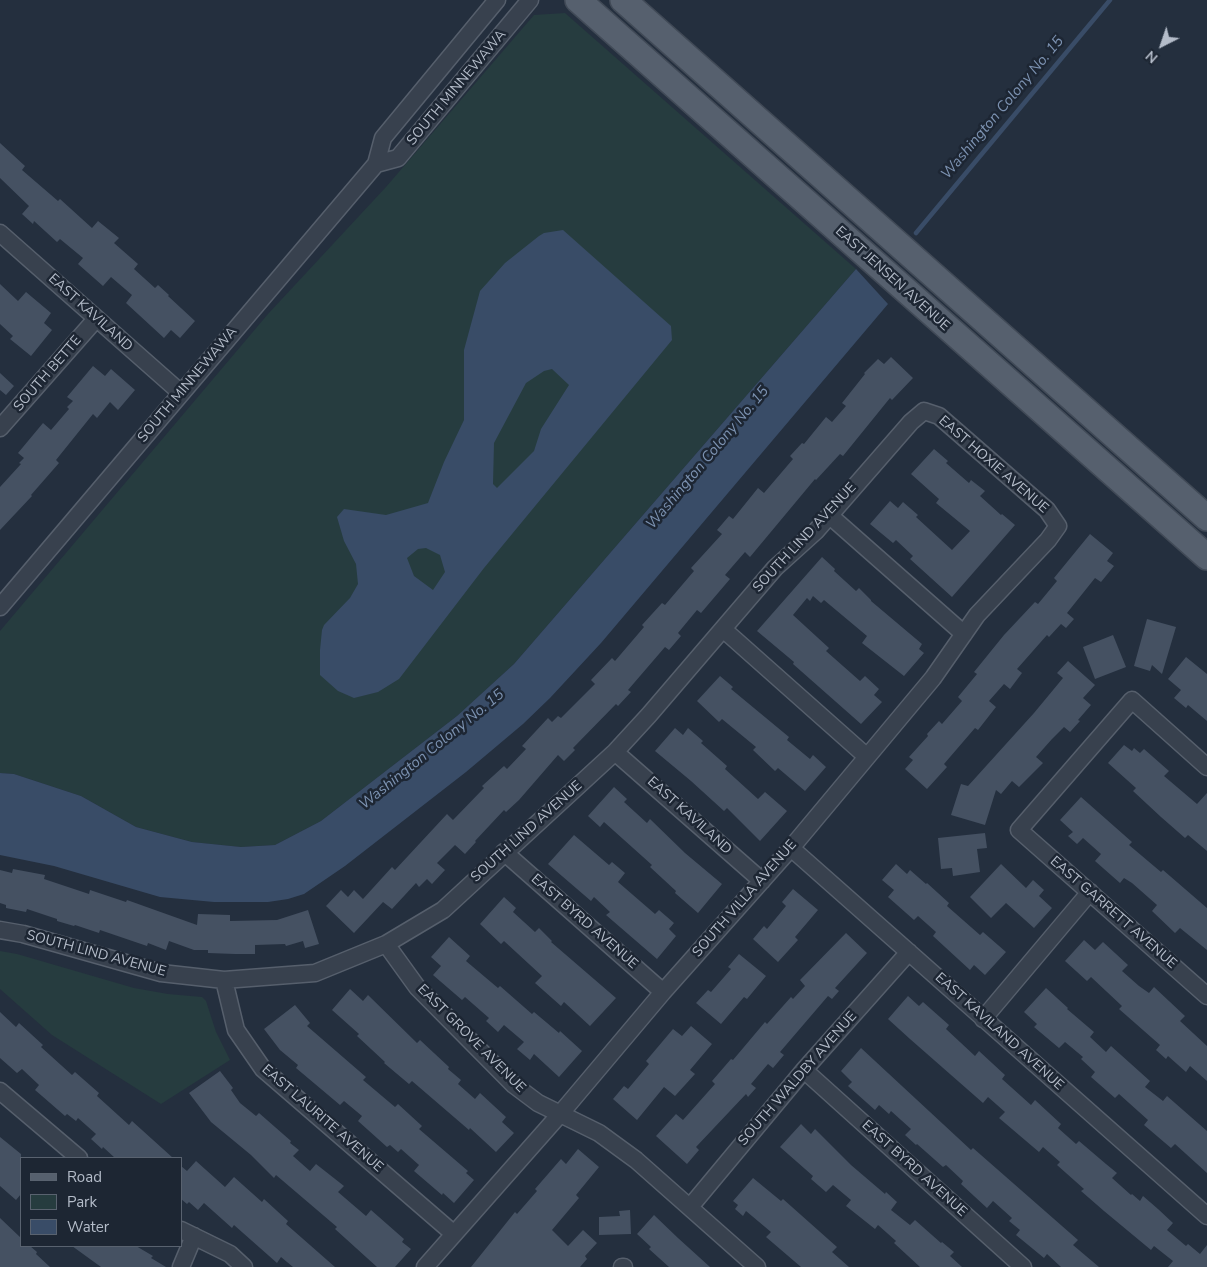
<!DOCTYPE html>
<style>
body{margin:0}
#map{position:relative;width:1207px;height:1267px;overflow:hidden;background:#242f3e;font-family:"Nunito Sans",sans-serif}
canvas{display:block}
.legend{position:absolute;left:20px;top:1157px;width:162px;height:90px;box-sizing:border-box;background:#1d2633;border:1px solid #59626f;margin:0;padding:6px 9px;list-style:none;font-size:15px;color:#b4bcc9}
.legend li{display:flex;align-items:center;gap:10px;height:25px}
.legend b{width:25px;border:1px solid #59626f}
.north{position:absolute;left:1137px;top:20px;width:50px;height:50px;-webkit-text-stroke:4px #1d2633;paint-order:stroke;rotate:221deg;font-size:14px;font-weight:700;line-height:20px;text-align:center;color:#b4bcc9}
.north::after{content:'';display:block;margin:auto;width:18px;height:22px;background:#b4bcc9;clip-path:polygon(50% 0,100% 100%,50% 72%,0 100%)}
</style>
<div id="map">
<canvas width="1207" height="1267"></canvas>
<ul class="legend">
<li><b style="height:6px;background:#56606e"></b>Road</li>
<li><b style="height:14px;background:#263c3f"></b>Park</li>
<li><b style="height:14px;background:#394c67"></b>Water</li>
</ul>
<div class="north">N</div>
</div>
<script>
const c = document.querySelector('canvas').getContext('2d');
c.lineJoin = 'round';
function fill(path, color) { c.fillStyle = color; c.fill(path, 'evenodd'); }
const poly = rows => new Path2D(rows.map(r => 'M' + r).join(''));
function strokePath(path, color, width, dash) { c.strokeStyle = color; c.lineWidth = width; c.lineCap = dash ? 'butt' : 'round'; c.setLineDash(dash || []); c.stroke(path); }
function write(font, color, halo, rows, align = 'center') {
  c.font = font + ' "Nunito Sans",sans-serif'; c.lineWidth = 5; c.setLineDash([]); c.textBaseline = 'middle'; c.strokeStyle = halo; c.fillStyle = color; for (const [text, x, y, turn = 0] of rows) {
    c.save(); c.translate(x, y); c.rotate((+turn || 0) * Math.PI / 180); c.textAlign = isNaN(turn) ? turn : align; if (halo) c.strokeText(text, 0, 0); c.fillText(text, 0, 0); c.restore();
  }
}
fill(poly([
 [565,13,856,269,514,664,457,716,321,821,275,845,241,847,192,842,136,827,81,796,14,774,0,773,0,631,268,314,386,187,534,15],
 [0,951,17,954,134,988,168,994,202,997,206,1001,216,1032,230,1060,161,1104,52,1035,0,989]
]), '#263c3f');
fill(poly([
 [563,230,671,326,672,340,484,568,399,679,378,692,354,698,338,691,320,675,320,650,322,630,324,625,350,598,358,584,356,564,344,541,337,517,344,509,386,515,428,503,444,462,464,420,464,350,480,291,505,263,539,236,544,233],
 [552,369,569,385,541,429,534,451,497,488,493,484,494,443,526,383,544,371],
 [426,548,440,555,445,572,433,590,414,576,407,558,418,549],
 [856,269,888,304,601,643,550,698,523,724,466,772,345,866,304,894,288,899,268,902,214,902,160,897,54,866,0,855,0,773,14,774,81,796,136,827,192,842,241,847,275,845,321,821,457,716,514,664]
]), '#394c67');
strokePath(poly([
 [916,233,1110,0]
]), '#394c67', 4.5);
fill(poly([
 [0,143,25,166,22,170,58,201,60,199,92,228,98,221,119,238,114,243,138,264,134,269,155,288,158,285,169,295,168,296,195,321,180,338,171,330,164,338,126,303,132,295,111,277,103,286,78,264,83,258,60,239,57,242,34,221,33,224,22,214,29,206,0,178],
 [0,284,18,301,26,292,51,313,44,323,52,330,31,356,10,339,13,336,0,324],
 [891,357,913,378,892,400,890,398,843,456,840,454,816,480,815,479,750,557,745,552,725,575,730,579,701,613,697,610,678,633,681,636,669,650,665,647,628,690,631,692,618,706,616,704,573,748,575,750,564,761,558,755,519,800,506,812,504,810,475,841,476,842,465,854,455,845,437,863,445,870,432,884,427,879,419,887,416,883,392,909,383,902,354,933,326,906,341,890,348,897,354,890,363,899,392,867,395,870,447,814,453,820,484,788,482,786,504,766,507,769,526,749,522,746,548,718,552,722,558,716,561,718,595,684,591,680,612,658,615,661,644,627,642,625,662,603,665,605,694,571,691,568,722,534,717,530,729,516,733,519,758,488,764,493,793,459,790,456,802,443,804,444,826,417,832,422,846,406,842,403,865,374,864,373,878,359,884,364],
 [93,366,105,376,111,369,135,390,118,410,110,402,97,418,93,414,56,460,59,463,31,495,32,496,0,530,0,487,21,464,19,463,24,458,18,453,43,423,51,430,69,409,67,407,73,401,67,397],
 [0,373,14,386,6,395,0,390],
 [934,449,948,461,946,463,969,483,971,480,985,491,980,496,1001,515,1002,514,1015,525,952,597,910,559,913,556,896,540,893,543,870,524,890,501,898,508,903,502,918,515,916,517,952,550,970,531,936,503,939,499,911,474],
 [1090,534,1113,553,1107,561,1114,566,1101,582,1095,578,1067,613,1074,619,1066,628,1061,624,1049,637,1047,635,1017,669,1022,673,1010,689,1004,684,989,701,996,707,978,730,975,728,944,764,947,767,927,789,905,769,913,760,909,757,928,736,927,734,939,721,942,724,962,701,958,697,977,674,974,672,1004,635,1035,602,1038,604,1057,581,1054,578],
 [822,557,835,569,834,571,856,591,859,588,871,600,871,601,922,644,919,649,924,653,904,676,862,643,867,636,824,600,821,603,813,596,810,601,807,598,793,615,829,648,826,651,860,681,865,676,879,689,874,695,882,702,861,724,793,664,794,662,757,631],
 [1147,619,1176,627,1162,674,1152,665,1150,671,1134,666],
 [1113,635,1126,667,1095,679,1083,647],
 [1186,657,1207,674,1207,721,1188,705,1186,708,1174,698,1181,690,1168,679],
 [1068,661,1095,685,1083,698,1091,705,1078,720,1080,721,1070,732,1064,727,1052,739,1036,757,1043,763,1019,787,1012,781,1001,794,996,790,985,825,951,815,961,784,968,786,1034,713,1063,678,1057,673],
 [720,676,733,687,731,689,789,737,787,740,810,759,813,755,826,767,805,791,778,768,775,771,753,750,756,747,722,719,719,722,697,701],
 [675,728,683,735,688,728,703,741,701,743,727,766,725,769,758,799,765,792,787,811,760,841,727,808,724,811,691,781,655,751],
 [1124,745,1132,751,1134,748,1140,753,1144,749,1169,771,1164,776,1197,804,1207,793,1207,851,1188,835,1185,838,1161,817,1133,791,1136,788,1108,763],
 [614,787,627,799,624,802,647,823,650,819,685,853,722,884,698,913,675,893,676,891,650,867,652,865,604,822,600,827,588,816],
 [1081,797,1132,842,1129,845,1161,872,1163,870,1207,908,1207,950,1180,928,1175,933,1152,911,1157,905,1132,883,1124,878,1120,883,1095,861,1101,854,1083,838,1077,844,1068,836,1073,832,1060,820],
 [985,833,987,848,977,849,980,872,953,876,952,868,941,869,938,838],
 [574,835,609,865,612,862,625,873,618,882,655,914,659,910,674,923,669,929,676,936,657,959,606,915,610,912,594,897,591,901,548,864],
 [896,864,907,874,910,870,926,884,927,883,949,903,947,906,980,935,983,932,1006,952,985,975,974,965,970,970,933,936,936,932,918,916,914,920,888,897,894,890,882,880],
 [1001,864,1026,888,1033,880,1044,890,1039,896,1052,908,1034,928,1006,903,991,918,970,897],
 [13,869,45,875,44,879,89,894,90,890,126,902,127,900,197,925,198,914,230,915,230,921,277,920,308,910,319,944,305,948,303,941,286,946,285,944,255,945,255,954,235,954,208,953,208,950,194,950,169,941,166,950,148,943,147,946,100,930,99,933,75,925,74,926,57,921,57,919,27,909,26,912,6,908,6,905,0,903,0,870,12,873],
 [793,889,818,910,795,937,798,940,778,962,753,939,764,926,767,929,786,906,782,902],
 [504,897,516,908,513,912,535,932,539,928,552,941,551,942,616,998,590,1026,564,1002,561,1006,535,983,542,976,504,941,501,944,480,924],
 [846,933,867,953,835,988,839,991,832,999,828,996,780,1052,784,1055,773,1068,768,1064,751,1084,756,1088,748,1097,746,1094,696,1147,699,1150,687,1164,656,1136,676,1114,683,1120,715,1084,712,1081,731,1059,733,1060,765,1022,767,1024,791,997,793,999,805,986,800,980],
 [449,937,470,956,466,961,498,988,500,986,532,1014,534,1012,559,1033,560,1031,582,1051,559,1077,534,1054,530,1060,517,1049,524,1042,504,1025,498,1032,486,1021,489,1018,465,997,462,1000,433,975,441,966,431,957],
 [1084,940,1095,950,1103,942,1128,965,1122,971,1139,986,1149,993,1154,987,1185,1016,1180,1021,1207,1046,1207,1081,1190,1066,1186,1072,1168,1056,1166,1059,1156,1050,1160,1045,1119,1009,1122,1006,1091,977,1087,981,1065,961],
 [739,954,766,976,747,999,744,997,721,1024,696,1003,708,990,711,992,731,969,728,967],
 [1046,988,1068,1008,1067,1009,1094,1032,1090,1037,1106,1052,1111,1046,1150,1081,1145,1087,1163,1101,1167,1096,1207,1131,1207,1173,1175,1144,1171,1148,1144,1125,1148,1120,1119,1094,1115,1098,1091,1077,1095,1072,1081,1059,1083,1057,1065,1042,1059,1048,1034,1027,1037,1024,1024,1012],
 [350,989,363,1001,368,995,417,1043,420,1040,449,1067,448,1069,461,1080,458,1084,475,1099,480,1093,506,1117,502,1122,514,1133,496,1152,470,1128,469,1130,412,1081,409,1084,384,1063,385,1062,357,1036,359,1034,332,1010],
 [908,996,919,1006,923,1002,949,1025,946,1029,975,1056,979,1051,1005,1075,1002,1079,1031,1105,1035,1100,1061,1124,1058,1128,1076,1144,1079,1141,1106,1164,1117,1173,1112,1178,1131,1195,1132,1194,1140,1201,1143,1196,1158,1209,1173,1223,1167,1230,1186,1246,1188,1244,1200,1254,1207,1245,1207,1267,1168,1267,1173,1261,1154,1246,1151,1250,1104,1211,1081,1191,1084,1189,1057,1165,1060,1162,1043,1147,1039,1152,999,1118,1005,1112,988,1097,983,1103,910,1039,888,1019],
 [295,1005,310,1023,307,1026,366,1077,363,1080,395,1107,398,1104,422,1126,419,1129,468,1171,466,1173,474,1180,454,1203,443,1193,442,1195,414,1171,419,1165,401,1149,398,1152,390,1145,387,1147,358,1121,362,1116,344,1101,340,1105,296,1068,298,1065,280,1050,264,1029],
 [0,1012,16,1027,19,1023,43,1045,41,1047,72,1075,75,1072,99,1093,97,1096,129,1125,132,1121,173,1158,115,1158,103,1147,102,1149,91,1139,96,1134,78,1118,76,1121,67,1114,65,1116,42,1096,35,1090,39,1085,22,1069,17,1073,0,1058],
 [691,1026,712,1044,690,1070,695,1074,675,1096,664,1087,637,1120,613,1099,624,1086,628,1089,649,1064,646,1061,673,1029,682,1036],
 [861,1048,971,1150,973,1148,1078,1240,1073,1245,1099,1267,1061,1267,1047,1254,1044,1258,1016,1235,1020,1230,1009,1221,1012,1218,993,1201,987,1208,961,1184,963,1181,946,1165,943,1167,917,1144,916,1145,905,1135,911,1129,891,1111,889,1114,879,1105,875,1110,848,1086,852,1082,841,1071],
 [220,1071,233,1088,231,1090,240,1103,256,1116,259,1113,291,1141,290,1143,299,1150,293,1156,310,1171,316,1164,344,1186,338,1192,366,1216,371,1210,404,1239,402,1242,411,1249,395,1267,377,1267,335,1229,337,1227,276,1175,274,1178,251,1155,211,1122,189,1093],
 [801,1124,811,1134,815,1129,851,1165,885,1194,886,1192,897,1202,891,1210,910,1225,915,1220,941,1243,942,1242,954,1252,950,1256,962,1267,920,1267,894,1243,896,1241,878,1225,875,1229,846,1206,851,1200,833,1185,826,1192,811,1179,813,1176,780,1147],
 [0,1137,21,1154,21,1194,16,1200,0,1186],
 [578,1149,599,1167,576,1195,579,1198,552,1230,568,1246,583,1230,597,1243,585,1256,587,1259,580,1267,471,1267,515,1212,517,1214,537,1191,535,1189,561,1159,566,1164],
 [196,1161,225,1187,234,1177,262,1202,264,1199,288,1221,286,1224,335,1267,293,1267,281,1257,277,1263,234,1225,232,1228,204,1203,198,1210,189,1202,187,1204,181,1199,181,1166,187,1171],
 [753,1178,781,1201,783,1199,837,1247,832,1252,849,1267,801,1267,766,1237,771,1232,746,1211,743,1216,735,1209,738,1205,733,1201],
 [630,1210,631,1234,599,1235,599,1217,620,1216,619,1211],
 [654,1215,678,1238,710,1267,669,1267,649,1249,651,1247,637,1234],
 [0,1218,21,1238,21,1246,30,1246,37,1252,36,1254,50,1267,0,1267],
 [72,1246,136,1246,153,1256,151,1258,166,1267,101,1267]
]), '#455162');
const street = poly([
 [376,164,398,158,530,0],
 [0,233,181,393],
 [0,428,96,319],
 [829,515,964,634],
 [0,607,376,164,383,138,497,0],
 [723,629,866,756],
 [615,752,762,881],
 [1207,767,1132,700,1019,830,1207,996],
 [791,848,1207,1216],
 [504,852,663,992],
 [0,930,23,934,161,973,224,980,315,973,386,944,443,910,615,752,649,715,775,568,816,531,911,422,924,411,939,416,1047,510,1058,526,1048,540,977,615,933,678,791,848,663,992,561,1113,425,1267],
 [386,944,417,987,514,1085,538,1103,599,1133,636,1160,757,1267],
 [224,980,236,1030,263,1069,454,1234],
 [983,1019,1090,892],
 [804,1070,1023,1267],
 [0,1091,79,1158],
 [690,1207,804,1070,909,952],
 [181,1230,230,1254,244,1267],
 [181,1267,194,1236],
 [622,1267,624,1267]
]);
const primary = poly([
 [578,0,1207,557],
 [623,0,1207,518]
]);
strokePath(street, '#565f6c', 19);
strokePath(primary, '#414a57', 28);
strokePath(street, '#38414e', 16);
strokePath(primary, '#56606e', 25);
write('14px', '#b4bcc9', '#1d2633', [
 ["SOUTH MINNEWAWA",457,88,-50],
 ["EAST JENSEN AVENUE",892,279,42],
 ["EAST KAVILAND",90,313,42],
 ["SOUTH BETTE",48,374,-49],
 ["SOUTH MINNEWAWA",188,385,-50],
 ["EAST HOXIE AVENUE",993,465,41],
 ["SOUTH LIND AVENUE",805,538,-47],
 ["EAST KAVILAND",689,816,42],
 ["SOUTH LIND AVENUE",527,832,-42],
 ["SOUTH VILLA AVENUE",745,899,-49],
 ["EAST GARRETT AVENUE",1113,913,41],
 ["EAST BYRD AVENUE",584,922,41],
 ["SOUTH LIND AVENUE",96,954,15],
 ["EAST KAVILAND AVENUE",999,1032,42],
 ["EAST GROVE AVENUE",471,1039,45],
 ["SOUTH WALDBY AVENUE",798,1079,-49],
 ["EAST LAURITE AVENUE",322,1119,41],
 ["EAST BYRD AVENUE",914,1169,42]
]);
write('italic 15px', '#7c92b1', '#1d2633', [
 ["Washington Colony No. 15",1003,108,-50],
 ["Washington Colony No. 15",708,458,-50],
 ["Washington Colony No. 15",432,750,-39]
]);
</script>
